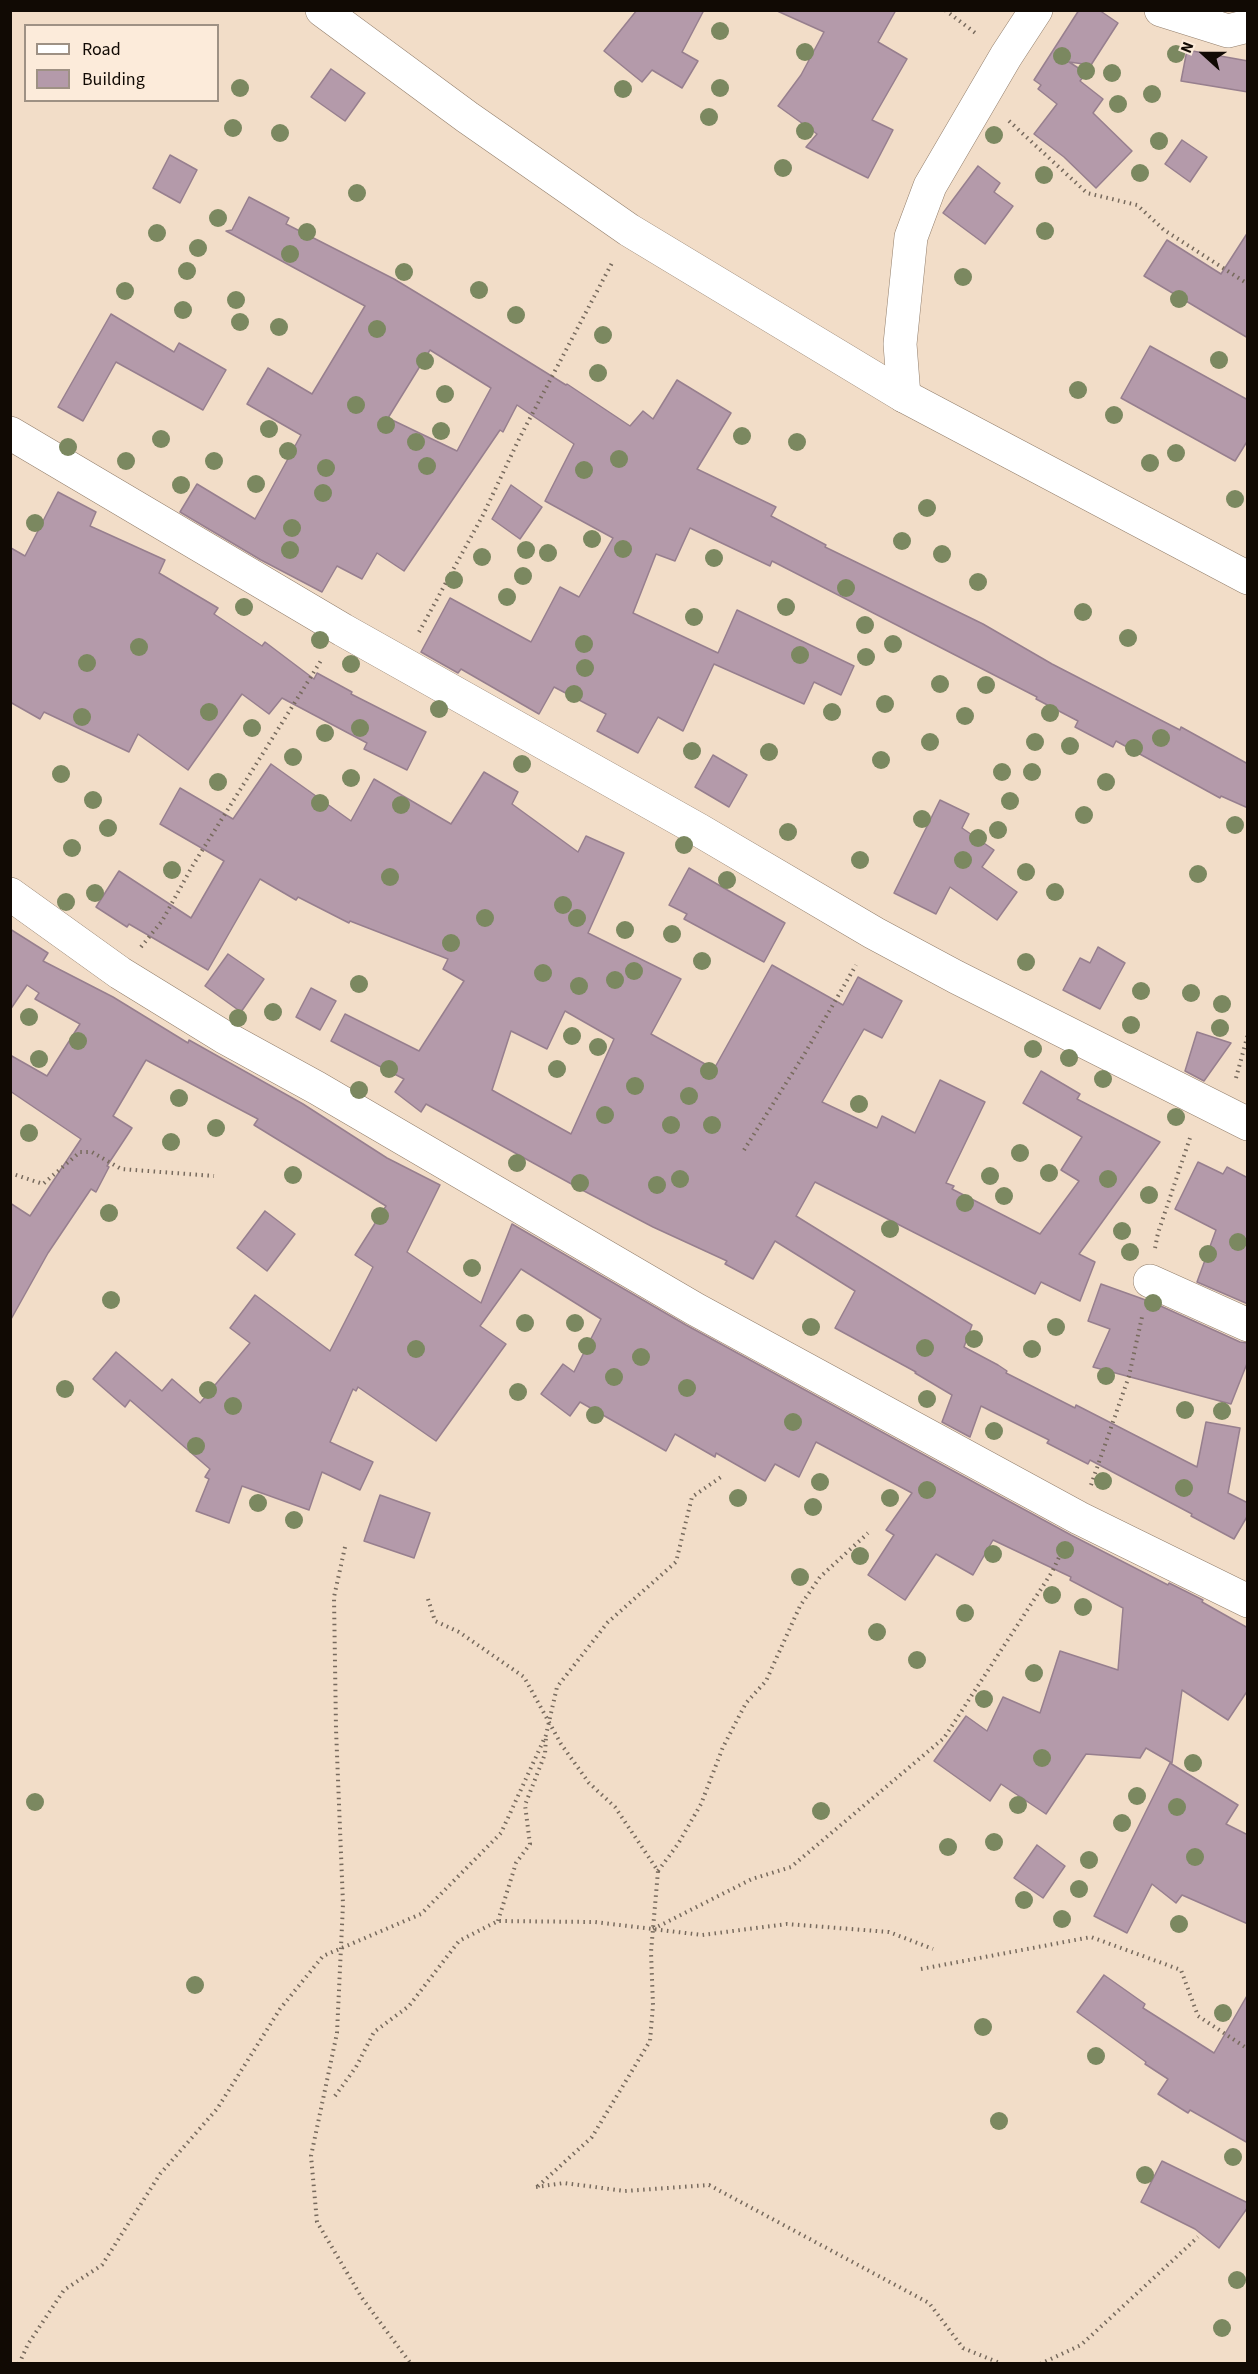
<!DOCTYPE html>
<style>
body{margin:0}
#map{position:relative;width:1258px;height:2374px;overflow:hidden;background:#f2ddc8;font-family:"Source Sans 3",sans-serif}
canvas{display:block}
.frame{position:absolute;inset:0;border:12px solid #110a04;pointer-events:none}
.legend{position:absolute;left:24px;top:24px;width:195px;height:78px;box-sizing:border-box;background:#fcebda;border:2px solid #9e9184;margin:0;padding:8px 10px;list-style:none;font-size:18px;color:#110a04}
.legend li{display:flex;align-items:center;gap:12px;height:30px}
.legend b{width:30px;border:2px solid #9e9184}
.north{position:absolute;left:1174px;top:24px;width:60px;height:60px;-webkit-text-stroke:4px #fcebda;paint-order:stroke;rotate:291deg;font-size:16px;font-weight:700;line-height:24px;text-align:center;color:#110a04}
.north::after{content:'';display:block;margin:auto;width:21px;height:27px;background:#110a04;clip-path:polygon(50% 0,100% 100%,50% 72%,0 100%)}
</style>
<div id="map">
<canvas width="1258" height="2374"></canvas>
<div class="frame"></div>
<ul class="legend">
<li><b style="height:8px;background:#fff"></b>Road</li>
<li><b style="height:16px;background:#b49aaa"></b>Building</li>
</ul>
<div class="north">N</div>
</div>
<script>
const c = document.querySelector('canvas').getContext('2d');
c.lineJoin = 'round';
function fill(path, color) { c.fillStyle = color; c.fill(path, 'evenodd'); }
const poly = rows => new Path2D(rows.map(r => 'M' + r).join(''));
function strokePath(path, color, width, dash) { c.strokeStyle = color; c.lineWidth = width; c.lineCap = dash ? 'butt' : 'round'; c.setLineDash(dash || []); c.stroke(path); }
const building = poly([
 [637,10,704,10,682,52,698,61,682,88,652,70,642,82,604,51,637,10],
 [775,10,896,10,878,42,907,59,872,120,893,130,868,178,806,147,817,134,778,106,801,75,824,32,775,10],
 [1079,10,1099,10,1118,23,1091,65,1069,62,1086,73,1080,81,1103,99,1093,113,1132,151,1096,188,1064,157,1034,134,1057,104,1038,89,1041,85,1034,80,1079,10],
 [1187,50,1248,61,1248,92,1181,81,1187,50],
 [331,69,365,93,345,121,311,97,331,69],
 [1182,140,1207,157,1190,182,1165,164,1182,140],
 [170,155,197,170,180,203,153,188,170,155],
 [978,166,1000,183,994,192,1013,206,985,244,943,213,978,166],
 [249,197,289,218,286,224,394,279,437,305,566,385,567,384,630,426,643,411,653,419,677,380,731,413,697,469,776,507,771,516,826,545,825,547,983,624,1052,664,1180,730,1181,727,1248,764,1248,808,1221,796,1220,798,1116,741,1113,747,1075,727,1078,721,1036,699,1037,697,772,561,770,566,690,528,675,561,656,554,633,613,718,653,737,610,854,666,841,695,814,682,804,704,714,664,683,731,658,717,638,753,597,731,606,714,554,687,539,714,461,669,458,673,421,652,450,598,531,642,560,587,579,597,613,538,545,501,574,444,517,405,503,432,500,430,404,571,377,553,362,579,337,566,322,592,261,560,180,512,197,484,255,519,301,435,247,404,268,368,312,394,365,306,226,231,232,230,249,197],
 [430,350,491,388,457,451,388,418,430,350],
 [1248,232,1248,338,1144,276,1167,240,1221,274,1248,232],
 [111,314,174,352,179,343,226,370,203,410,116,362,83,421,58,407,111,314],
 [1150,346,1248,400,1248,440,1235,461,1121,398,1150,346],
 [511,485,542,507,520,539,492,519,511,485],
 [58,492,96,512,90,526,165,560,159,573,218,608,214,614,262,646,265,642,314,679,317,673,352,692,351,694,426,732,407,770,364,749,367,743,282,698,269,714,242,694,188,770,138,734,129,752,44,712,40,719,10,702,11,548,25,556,58,492],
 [713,755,747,775,729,807,695,787,713,755],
 [271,764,351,821,374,779,451,824,484,772,518,792,512,804,578,852,586,836,624,853,588,933,681,979,651,1034,714,1069,772,965,843,1005,858,977,902,1001,882,1038,864,1029,822,1102,877,1128,882,1116,915,1133,940,1080,985,1102,946,1183,954,1186,952,1189,1040,1234,1079,1181,1061,1170,1082,1137,1023,1103,1041,1071,1080,1094,1077,1099,1160,1142,1079,1254,1095,1262,1080,1301,1041,1282,1035,1294,815,1182,796,1216,972,1325,964,1347,998,1365,1007,1371,1006,1373,1075,1408,1076,1405,1197,1467,1206,1422,1240,1428,1228,1493,1248,1503,1248,1515,1234,1539,1191,1516,1192,1514,1090,1460,1088,1464,1047,1443,1049,1440,981,1406,970,1437,942,1422,952,1395,915,1373,916,1372,835,1328,855,1291,775,1241,753,1279,725,1264,727,1261,653,1227,586,1192,426,1104,421,1112,395,1092,404,1079,331,1041,345,1014,419,1051,464,981,443,969,448,959,350,921,349,923,298,897,296,900,260,879,208,970,129,924,127,927,96,907,119,871,191,918,224,861,160,824,180,788,233,819,271,764],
 [565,1011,614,1039,571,1134,492,1090,511,1031,547,1049,565,1011],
 [940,800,969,814,962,828,994,850,982,867,1017,892,997,920,950,887,936,914,894,893,940,800],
 [689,868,785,923,764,962,684,919,687,914,669,905,689,868],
 [10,929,48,953,43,961,113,997,188,1043,189,1040,303,1104,387,1158,440,1185,407,1252,481,1303,512,1224,686,1325,957,1473,1071,1535,1168,1585,1169,1583,1203,1600,1202,1602,1248,1628,1248,1690,1228,1720,1182,1690,1172,1763,1146,1748,1140,1758,1086,1754,1046,1814,1001,1784,990,1801,934,1761,966,1716,987,1731,1003,1697,1040,1713,1060,1651,1118,1670,1123,1608,1070,1580,1071,1577,993,1540,973,1575,936,1554,905,1600,868,1575,894,1535,886,1530,912,1493,816,1442,799,1477,775,1464,765,1481,716,1453,715,1457,675,1434,666,1451,580,1402,570,1416,541,1394,563,1364,574,1372,601,1319,521,1269,480,1326,506,1344,436,1441,358,1387,356,1391,353,1389,330,1442,373,1462,360,1490,322,1472,309,1510,242,1486,229,1523,196,1511,209,1479,205,1477,210,1469,130,1400,125,1407,93,1379,116,1352,162,1391,172,1379,200,1403,250,1343,230,1328,255,1295,330,1351,373,1267,355,1255,386,1206,254,1125,258,1119,146,1060,113,1116,132,1128,107,1166,109,1167,96,1192,91,1189,48,1253,10,1321,10,1203,30,1216,81,1139,10,1091,10,1055,47,1076,80,1024,35,999,39,993,27,985,10,1010,10,929],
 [1098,947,1125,963,1100,1009,1063,990,1080,958,1090,963,1098,947],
 [228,954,264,979,241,1012,205,986,228,954],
 [311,988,336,1001,320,1030,296,1017,311,988],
 [1197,1032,1231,1043,1204,1081,1185,1071,1197,1032],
 [1198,1162,1223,1174,1227,1167,1248,1178,1248,1304,1197,1282,1216,1230,1175,1209,1198,1162],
 [265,1211,295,1234,267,1271,237,1248,265,1211],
 [1101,1284,1154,1303,1240,1342,1248,1343,1248,1361,1231,1404,1093,1367,1110,1329,1088,1321,1101,1284],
 [380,1495,430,1513,414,1558,364,1541,380,1495],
 [1170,1763,1238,1805,1226,1824,1248,1835,1248,1924,1182,1895,1176,1903,1152,1884,1127,1933,1094,1916,1170,1763],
 [1037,1845,1065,1866,1043,1898,1014,1878,1037,1845],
 [1104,1975,1145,2004,1143,2008,1214,2053,1248,1994,1248,2143,1190,2110,1188,2113,1158,2094,1168,2079,1145,2064,1146,2062,1077,2012,1104,1975],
 [1162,2161,1248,2203,1248,2207,1219,2248,1195,2229,1141,2202,1162,2161]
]);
fill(building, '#b49aaa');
strokePath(building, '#977f8e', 1.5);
const minor = poly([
 [1161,10,1228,31,1248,26],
 [904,396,900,344,911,237,930,186,1006,56,1036,10],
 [10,433,343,630,699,830,874,933,956,977,1248,1124],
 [10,894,120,973,224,1037,317,1088,695,1309,1079,1518,1248,1601],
 [1150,1281,1248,1325]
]);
const major = poly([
 [322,10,467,117,629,230,904,396,1248,578]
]);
strokePath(minor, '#927e6b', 34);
strokePath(major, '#927e6b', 34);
strokePath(poly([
 [945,10,978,35],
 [1009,121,1087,193,1137,205,1164,230,1248,284],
 [419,632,483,515,519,439,613,261],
 [141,947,162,921,193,865,322,659],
 [1236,1078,1248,1034],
 [744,1150,805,1053,856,965],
 [10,1173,43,1184,80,1152,92,1152,121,1169,214,1176],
 [1155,1248,1158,1233,1191,1135],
 [1091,1485,1129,1376,1142,1317],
 [345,1547,334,1597,336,1729,343,1904,337,2033,311,2156,317,2222,362,2298,411,2364],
 [428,1599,435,1621,459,1632,524,1677,561,1744,589,1783,615,1807,658,1871,651,1952,653,2005,650,2041,592,2137,536,2188],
 [658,1871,678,1844,701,1804,723,1747,746,1703,766,1681,800,1606,820,1577,868,1533],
 [498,1921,516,1863,530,1844,525,1805,545,1754,546,1737],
 [653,1929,752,1879,791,1867,944,1738,1052,1572,1063,1549],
 [921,1969,1091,1937,1181,1970,1198,2016,1248,2049],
 [335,2096,356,2067,374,2032,409,2006,459,1941,498,1921,595,1922,702,1935,787,1924,889,1932,933,1949],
 [536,2187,564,2183,625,2191,709,2185,929,2303,963,2348,1002,2364],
 [19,2364,28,2344,64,2290,102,2265,160,2174,217,2109,280,2009,323,1956,421,1914,501,1833,546,1735,557,1687,608,1622,676,1562,692,1497,721,1477],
 [1040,2364,1081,2345,1198,2237]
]), '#776a5d', 4, [1.5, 4.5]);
strokePath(minor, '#fff', 33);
strokePath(major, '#fff', 33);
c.fillStyle = '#7b8860';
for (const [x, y] of [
 [720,31],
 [805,52],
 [1176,54],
 [1062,56],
 [1086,71],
 [1112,73],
 [240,88],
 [720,88],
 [623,89],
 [1152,94],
 [1118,104],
 [709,117],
 [233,128],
 [805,131],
 [280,133],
 [994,135],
 [1159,141],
 [783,168],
 [1140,173],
 [1044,175],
 [357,193],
 [218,218],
 [1045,231],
 [307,232],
 [157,233],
 [198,248],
 [290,254],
 [187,271],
 [404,272],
 [963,277],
 [479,290],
 [125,291],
 [1179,299],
 [236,300],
 [183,310],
 [516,315],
 [240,322],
 [279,327],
 [377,329],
 [603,335],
 [1219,360],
 [425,361],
 [598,373],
 [1078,390],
 [445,394],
 [356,405],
 [1114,415],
 [386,425],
 [269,429],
 [441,431],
 [742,436],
 [161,439],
 [416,442],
 [797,442],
 [68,447],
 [288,451],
 [1176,453],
 [619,459],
 [126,461],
 [214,461],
 [1150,463],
 [427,466],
 [326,468],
 [584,470],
 [256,484],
 [181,485],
 [323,493],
 [1235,499],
 [927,508],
 [35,523],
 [292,528],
 [592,539],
 [902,541],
 [623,549],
 [290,550],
 [526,550],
 [548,553],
 [942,554],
 [482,557],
 [714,558],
 [523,576],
 [454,580],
 [978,582],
 [846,588],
 [507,597],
 [244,607],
 [786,607],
 [1083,612],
 [694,617],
 [865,625],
 [1128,638],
 [320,640],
 [584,644],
 [893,644],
 [139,647],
 [800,655],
 [866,657],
 [87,663],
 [351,664],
 [585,668],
 [940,684],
 [986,685],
 [574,694],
 [885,704],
 [439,709],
 [209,712],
 [832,712],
 [1050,713],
 [965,716],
 [82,717],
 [252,728],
 [360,728],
 [325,733],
 [1161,738],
 [930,742],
 [1035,742],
 [1070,746],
 [1134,748],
 [692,751],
 [769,752],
 [293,757],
 [881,760],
 [522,764],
 [1002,772],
 [1032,772],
 [61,774],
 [351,778],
 [218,782],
 [1106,782],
 [93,800],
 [1010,801],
 [320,803],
 [401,805],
 [1084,815],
 [922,819],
 [1235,825],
 [108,828],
 [998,830],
 [788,832],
 [978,838],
 [684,845],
 [72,848],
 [860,860],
 [963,860],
 [172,870],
 [1026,872],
 [1198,874],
 [390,877],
 [727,880],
 [1055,892],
 [95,893],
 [66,902],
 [563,905],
 [485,918],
 [577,918],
 [625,930],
 [672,934],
 [451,943],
 [702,961],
 [1026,962],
 [634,971],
 [543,973],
 [615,980],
 [359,984],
 [579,986],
 [1141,991],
 [1191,993],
 [1222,1004],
 [273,1012],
 [29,1017],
 [238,1018],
 [1131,1025],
 [1220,1028],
 [572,1036],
 [78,1041],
 [598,1047],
 [1033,1049],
 [1069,1058],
 [39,1059],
 [389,1069],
 [557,1069],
 [709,1071],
 [1103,1079],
 [635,1086],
 [359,1090],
 [689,1096],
 [179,1098],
 [859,1104],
 [605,1115],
 [1176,1117],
 [671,1125],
 [712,1125],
 [216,1128],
 [29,1133],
 [171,1142],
 [1020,1153],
 [517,1163],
 [1049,1173],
 [293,1175],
 [990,1176],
 [680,1179],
 [1108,1179],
 [580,1183],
 [657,1185],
 [1149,1195],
 [1004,1196],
 [965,1203],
 [109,1213],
 [380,1216],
 [890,1229],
 [1122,1231],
 [1238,1242],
 [1130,1252],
 [1208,1254],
 [472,1268],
 [111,1300],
 [1153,1303],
 [525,1323],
 [575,1323],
 [811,1327],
 [1056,1327],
 [974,1339],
 [587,1346],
 [925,1348],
 [416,1349],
 [1032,1349],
 [641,1357],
 [1106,1376],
 [614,1377],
 [687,1388],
 [65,1389],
 [208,1390],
 [518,1392],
 [927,1399],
 [233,1406],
 [1185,1410],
 [1222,1411],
 [595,1415],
 [793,1422],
 [994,1431],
 [196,1446],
 [1103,1481],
 [820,1482],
 [1184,1488],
 [927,1490],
 [738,1498],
 [890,1498],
 [258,1503],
 [813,1507],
 [294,1520],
 [1065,1550],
 [993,1554],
 [860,1556],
 [800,1577],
 [1052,1595],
 [1083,1607],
 [965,1613],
 [877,1632],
 [917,1660],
 [1034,1673],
 [984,1699],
 [1042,1758],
 [1193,1763],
 [1137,1796],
 [35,1802],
 [1018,1805],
 [1177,1807],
 [821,1811],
 [1122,1823],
 [994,1842],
 [948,1847],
 [1195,1857],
 [1089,1860],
 [1079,1889],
 [1024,1900],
 [1062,1919],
 [1179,1924],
 [195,1985],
 [1223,2013],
 [983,2027],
 [1096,2056],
 [999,2121],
 [1233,2157],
 [1145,2175],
 [1237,2280],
 [1222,2328]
]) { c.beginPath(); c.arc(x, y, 9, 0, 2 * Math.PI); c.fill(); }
</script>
